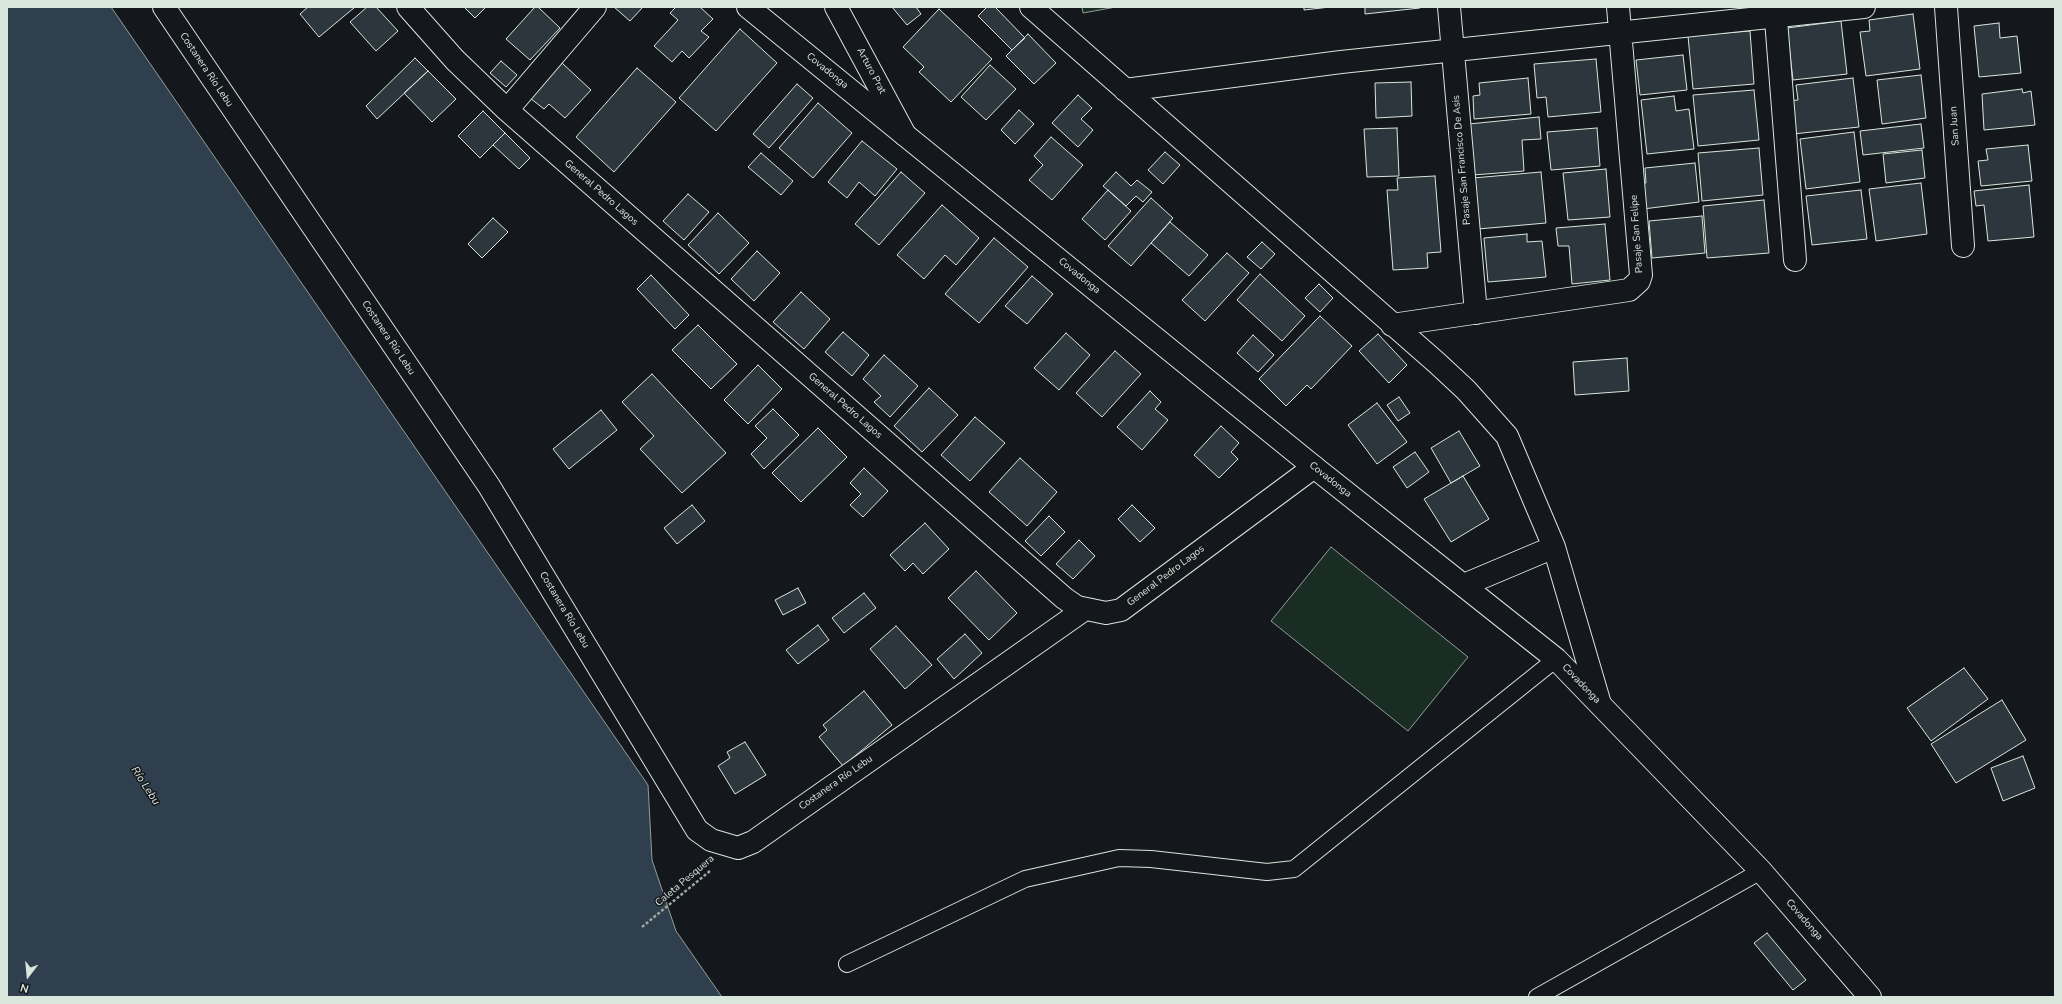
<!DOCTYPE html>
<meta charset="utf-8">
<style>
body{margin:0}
#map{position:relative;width:2062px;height:1004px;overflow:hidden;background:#14181c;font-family:"Nunito Sans",sans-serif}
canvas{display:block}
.frame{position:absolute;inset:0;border:8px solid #d8e6dc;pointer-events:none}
.north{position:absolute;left:8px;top:956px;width:40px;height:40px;-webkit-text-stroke:3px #14181c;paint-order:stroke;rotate:196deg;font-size:11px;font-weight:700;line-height:16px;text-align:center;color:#d8e6dc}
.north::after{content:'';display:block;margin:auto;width:14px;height:18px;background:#d8e6dc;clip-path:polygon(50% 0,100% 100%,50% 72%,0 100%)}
</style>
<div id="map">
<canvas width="2062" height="1004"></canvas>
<div class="frame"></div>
<div class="north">N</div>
</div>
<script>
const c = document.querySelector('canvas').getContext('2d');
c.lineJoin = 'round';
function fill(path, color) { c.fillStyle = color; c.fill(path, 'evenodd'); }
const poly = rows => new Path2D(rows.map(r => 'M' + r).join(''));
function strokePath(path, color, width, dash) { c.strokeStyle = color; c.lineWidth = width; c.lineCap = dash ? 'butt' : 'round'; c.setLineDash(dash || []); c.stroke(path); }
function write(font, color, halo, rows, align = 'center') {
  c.font = font + ' "Nunito Sans",sans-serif'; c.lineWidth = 3; c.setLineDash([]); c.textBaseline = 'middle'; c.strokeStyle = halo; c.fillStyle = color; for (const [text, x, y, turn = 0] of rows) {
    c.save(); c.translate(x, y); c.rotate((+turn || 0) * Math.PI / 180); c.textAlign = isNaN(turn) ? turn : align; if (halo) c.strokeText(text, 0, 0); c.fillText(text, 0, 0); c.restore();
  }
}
const green = poly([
 [1082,7,1116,7,1083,13,1082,7],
 [1331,547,1468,657,1408,731,1271,621,1331,547]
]);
fill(green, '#1a2d24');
strokePath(green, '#939e99', 1);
const water = poly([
 [7,7,111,7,648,785,652,860,676,931,722,997,7,997,7,7]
]);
fill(water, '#2f3f4d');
strokePath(water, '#939e99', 1);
const building = poly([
 [308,7,355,7,319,37,300,14,308,7],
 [367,7,376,7,398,31,376,51,350,22,367,7],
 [464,7,486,7,475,18,464,7],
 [535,7,538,7,560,28,530,60,506,39,535,7],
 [614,7,643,7,630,21,614,7],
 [676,7,700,7,713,19,701,31,709,37,689,58,682,51,672,62,654,46,678,20,670,13,676,7],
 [892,7,916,7,921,14,907,25,892,7],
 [987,7,995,7,1025,38,1012,50,978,16,987,7],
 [1304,7,1330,7,1304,10,1304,7],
 [1365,7,1420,7,1420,8,1365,14,1365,7],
 [939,9,992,59,951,102,919,72,924,67,903,47,939,9],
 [1913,14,1920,69,1866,76,1860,32,1870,31,1869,20,1913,14],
 [1841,21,1847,74,1793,80,1787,28,1841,21],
 [1999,23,2000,38,2017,36,2021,73,1979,77,1974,26,1999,23],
 [740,29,777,63,716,131,679,98,740,29],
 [1750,31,1754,84,1693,89,1688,36,1750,31],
 [1028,34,1056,63,1034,84,1006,56,1028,34],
 [1683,55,1687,90,1640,95,1636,60,1683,55],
 [415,58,428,71,377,119,366,106,415,58],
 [1596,59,1601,112,1548,117,1546,97,1537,98,1534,64,1596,59],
 [501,61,517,75,506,87,490,73,501,61],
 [562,63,591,90,565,118,549,104,544,109,530,98,562,63],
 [990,65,1016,89,986,120,961,97,990,65],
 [637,68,676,102,614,172,576,137,637,68],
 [428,71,456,99,432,122,404,93,428,71],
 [1921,75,1926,118,1882,124,1877,80,1921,75],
 [1528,78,1531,114,1474,119,1473,96,1480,95,1479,83,1528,78],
 [1853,78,1859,127,1793,134,1788,101,1798,100,1796,85,1853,78],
 [1411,82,1412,116,1376,118,1375,83,1411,82],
 [797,84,813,98,769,148,753,134,797,84],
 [2022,89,2023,93,2031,91,2035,125,1984,130,1982,94,2022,89],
 [1754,90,1759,140,1698,146,1693,95,1754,90],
 [1078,95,1092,108,1081,119,1093,130,1078,147,1052,123,1078,95],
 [1674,96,1676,111,1689,109,1694,149,1647,154,1641,100,1674,96],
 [818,103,852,133,813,178,779,148,818,103],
 [1019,110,1034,124,1015,144,1001,130,1019,110],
 [483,111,505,133,480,158,458,136,483,111],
 [1539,117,1541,139,1522,140,1524,171,1473,175,1469,124,1539,117],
 [1921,124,1924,148,1863,155,1860,131,1921,124],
 [1397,128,1399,176,1367,177,1364,129,1397,128],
 [1597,128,1600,166,1551,170,1547,132,1597,128],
 [1854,132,1860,182,1806,189,1800,139,1854,132],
 [505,133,530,158,519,169,493,145,505,133],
 [1051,137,1083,165,1052,200,1029,180,1043,165,1034,156,1051,137],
 [862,141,897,169,875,196,859,182,847,198,828,182,862,141],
 [2028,145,2032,181,1981,186,1978,161,1988,160,1986,149,2028,145],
 [1759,148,1763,195,1702,201,1698,153,1759,148],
 [1922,150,1925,178,1886,183,1883,154,1922,150],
 [1165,152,1180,165,1163,184,1148,170,1165,152],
 [761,153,793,181,781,195,748,167,761,153],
 [1695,163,1699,202,1643,209,1640,184,1646,183,1645,168,1695,163],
 [1606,169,1610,217,1568,220,1563,173,1606,169],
 [901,172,925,193,879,245,855,224,901,172],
 [1116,172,1131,186,1137,180,1152,192,1143,202,1136,196,1126,206,1103,186,1116,172],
 [1541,172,1546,223,1478,229,1473,178,1541,172],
 [1435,176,1441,252,1427,253,1428,268,1393,270,1387,190,1398,190,1397,178,1435,176],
 [1921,183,1927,234,1876,241,1869,189,1921,183],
 [2029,185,2034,237,1988,241,1984,205,1976,206,1974,191,2029,185],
 [1108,190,1131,211,1105,240,1082,219,1108,190],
 [1861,190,1867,239,1812,245,1806,196,1861,190],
 [688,194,709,212,684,240,663,221,688,194],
 [1151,198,1173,218,1131,266,1108,246,1151,198],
 [1764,200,1769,253,1707,258,1703,206,1764,200],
 [942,205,979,238,956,265,945,255,924,279,897,255,942,205],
 [718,213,749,243,719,274,688,245,718,213],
 [1702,216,1705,253,1652,258,1649,221,1702,216],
 [493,218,508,232,482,258,468,244,493,218],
 [1170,222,1208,255,1189,276,1151,243,1170,222],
 [1605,224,1610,280,1572,284,1569,246,1558,246,1556,228,1605,224],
 [1527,234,1527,242,1542,241,1546,277,1488,282,1484,238,1527,234],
 [994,238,1028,267,979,323,945,294,994,238],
 [1262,242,1275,254,1261,269,1247,257,1262,242],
 [757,251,780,273,754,301,731,279,757,251],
 [1227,253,1249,273,1205,321,1182,300,1227,253],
 [1260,274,1305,316,1282,341,1237,300,1260,274],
 [651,275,689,315,675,329,637,289,651,275],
 [1032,276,1053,294,1027,324,1005,306,1032,276],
 [1319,284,1333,298,1320,312,1305,298,1319,284],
 [801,292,830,319,804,349,773,322,801,292],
 [1320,316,1352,346,1311,389,1307,385,1286,406,1259,379,1320,316],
 [698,325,737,364,711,389,672,350,698,325],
 [843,332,869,355,852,376,825,352,843,332],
 [1066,333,1090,355,1059,390,1034,368,1066,333],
 [1378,334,1407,365,1389,383,1359,351,1378,334],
 [1253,335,1274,355,1258,372,1237,353,1253,335],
 [1115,351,1141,374,1102,417,1076,393,1115,351],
 [884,355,918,386,890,417,874,402,881,396,863,379,884,355],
 [1627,358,1629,391,1575,395,1573,362,1627,358],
 [758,365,782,389,748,424,724,400,758,365],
 [652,374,726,453,682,493,640,449,654,436,622,402,652,374],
 [929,388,958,415,922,452,894,426,929,388],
 [1150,391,1161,402,1155,409,1168,420,1142,450,1117,427,1150,391],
 [1399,397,1410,413,1398,421,1387,405,1399,397],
 [1377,403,1407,442,1377,464,1348,425,1377,403],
 [773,409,799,435,764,469,751,454,767,438,755,426,773,409],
 [601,410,617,430,569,469,553,449,601,410],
 [975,417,1005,443,970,481,941,455,975,417],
 [1221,426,1239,443,1231,452,1238,459,1219,478,1194,455,1221,426],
 [818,428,847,457,801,502,772,473,818,428],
 [1459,431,1480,466,1451,483,1431,448,1459,431],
 [1415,452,1429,472,1407,488,1393,467,1415,452],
 [1020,458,1057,492,1027,526,989,492,1020,458],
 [864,468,888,491,863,517,850,505,861,494,850,483,864,468],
 [1463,476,1489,519,1451,542,1424,499,1463,476],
 [692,505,705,521,677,544,664,528,692,505],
 [1132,505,1155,528,1140,542,1118,519,1132,505],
 [1049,516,1065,532,1041,556,1025,541,1049,516],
 [925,523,949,549,923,574,913,563,905,571,890,555,925,523],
 [1079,540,1095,556,1073,579,1056,564,1079,540],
 [976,571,1017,613,989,640,948,598,976,571],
 [798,588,806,603,783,615,775,600,798,588],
 [864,593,876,608,844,633,832,618,864,593],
 [818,625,829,640,798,664,786,650,818,625],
 [896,626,932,665,905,689,870,649,896,626],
 [965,634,982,653,954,679,937,659,965,634],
 [1964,668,1988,699,1931,741,1907,708,1964,668],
 [864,691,892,725,843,766,819,737,827,730,823,725,864,691],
 [2002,700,2026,740,1956,783,1931,744,2002,700],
 [745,742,766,775,735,794,718,766,730,758,727,752,745,742],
 [2023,756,2035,788,2003,801,1991,768,2023,756],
 [1767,933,1806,980,1793,990,1754,943,1767,933]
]);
fill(building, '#2c363c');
strokePath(building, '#d8e6dc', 1);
const service = poly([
 [847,964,1025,879,1119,858,1151,859,1267,872,1294,869,1556,659],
 [1537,997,1761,871]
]);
const minor = poly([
 [164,7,489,486,697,830,711,840,738,848,753,842,1085,609],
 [408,7,455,60,507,110,1064,598,1077,607,1106,613,1121,610,1314,467],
 [748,7,905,135],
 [1031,7,1437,363,1466,390,1507,436,1554,547,1600,704],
 [1449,7,1476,313],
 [1775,7,1795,260],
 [1946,7,1963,246],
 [1125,90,1341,62,1864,7],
 [507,110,595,7],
 [1392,325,1629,290,1639,281,1641,275,1618,7],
 [1464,585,1554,547]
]);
const secondary = poly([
 [836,7,905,135,1314,467,1556,659,1761,871,1870,997]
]);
strokePath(service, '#d8e6dc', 18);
strokePath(minor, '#d8e6dc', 24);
strokePath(secondary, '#d8e6dc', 24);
strokePath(poly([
 [642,927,710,871]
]), '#9da8a2', 2.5, [3, 2]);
strokePath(service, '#14181c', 16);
strokePath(minor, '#14181c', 22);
strokePath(secondary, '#14181c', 22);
write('10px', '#d8e6dc', '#14181c', [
 ["Costanera Río Lebu",206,70,56],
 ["Covadonga",827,71,39],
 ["Arturo Prat",871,71,62],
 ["San Juan",1955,126,-94],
 ["Pasaje San Francisco De Asis",1462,160,-95],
 ["General Pedro Lagos",601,193,41],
 ["Pasaje San Felipe",1637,234,-94],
 ["Covadonga",1079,276,39],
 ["Costanera Río Lebu",388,338,56],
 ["General Pedro Lagos",845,406,41],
 ["Covadonga",1330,480,38],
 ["General Pedro Lagos",1166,576,-37],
 ["Costanera Río Lebu",564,610,59],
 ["Covadonga",1581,684,46],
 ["Costanera Río Lebu",836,783,-35],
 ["Caleta Pesquera",685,881,-40],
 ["Covadonga",1804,920,49]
]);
write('italic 11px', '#d8e6dc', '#14181c', [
 ["Río Lebu",145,786,57]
]);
</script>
